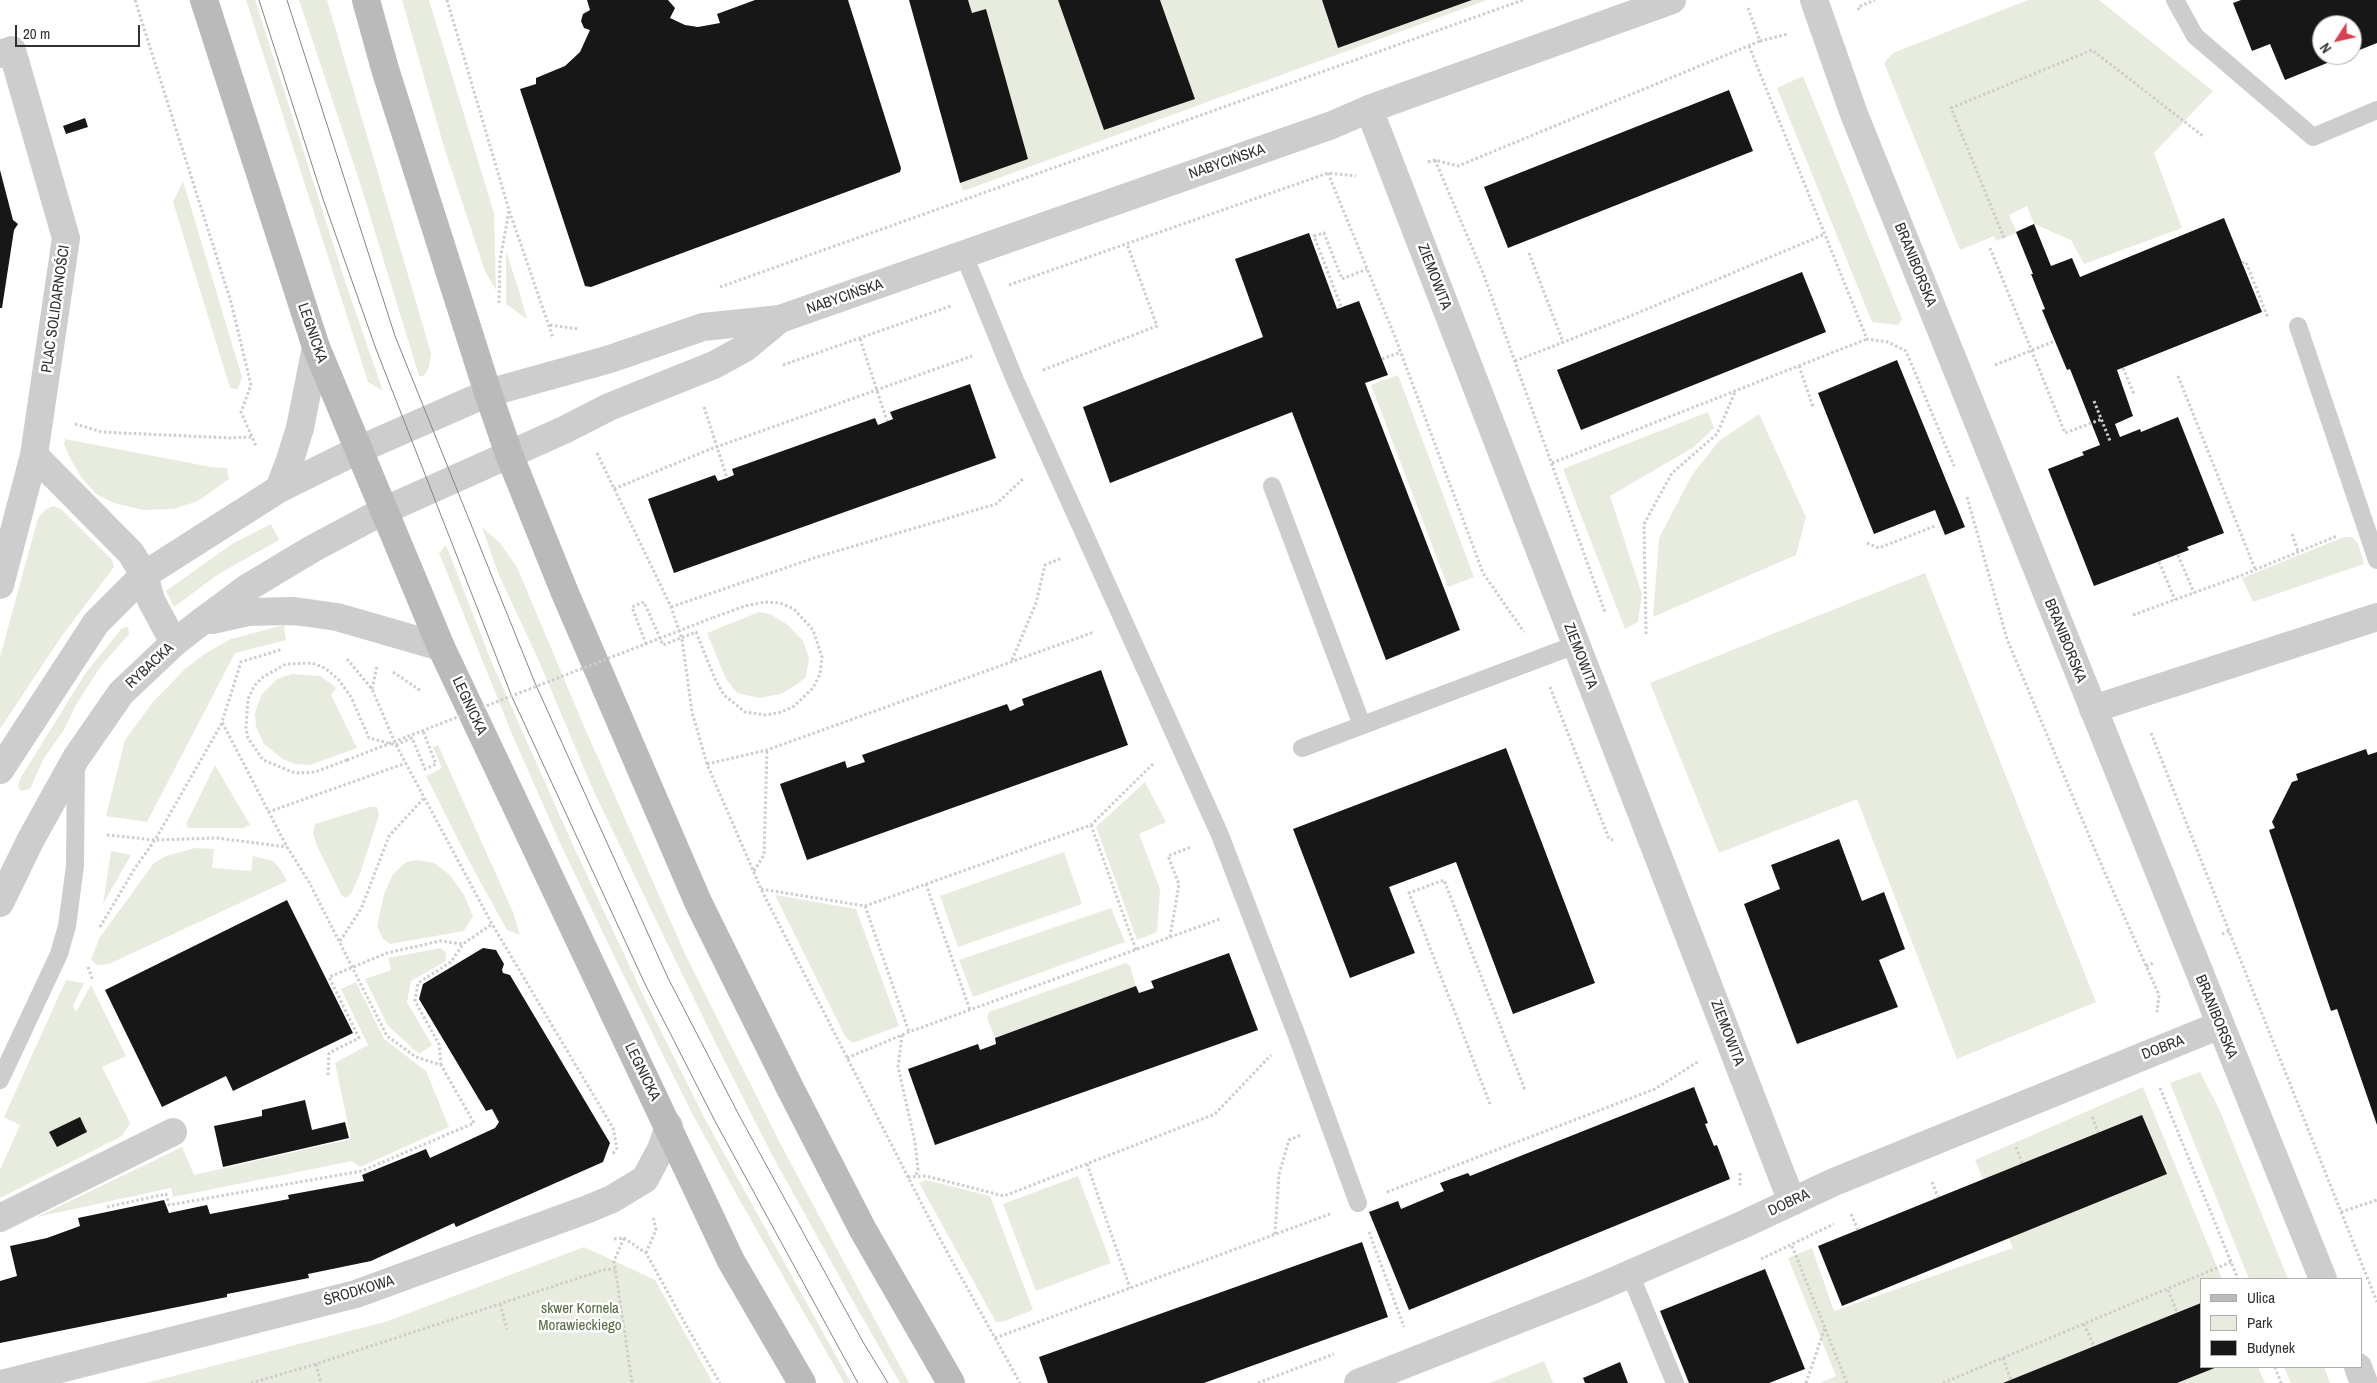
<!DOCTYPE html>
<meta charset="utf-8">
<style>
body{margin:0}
#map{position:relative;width:2377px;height:1383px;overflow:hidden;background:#fff;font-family:"Archivo Narrow",sans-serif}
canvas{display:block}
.legend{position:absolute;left:2200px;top:1278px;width:162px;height:90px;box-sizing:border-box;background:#fff;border:1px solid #acacac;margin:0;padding:6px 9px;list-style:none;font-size:15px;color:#303030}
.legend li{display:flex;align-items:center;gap:10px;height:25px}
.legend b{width:25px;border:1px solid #acacac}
.north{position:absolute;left:2312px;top:15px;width:50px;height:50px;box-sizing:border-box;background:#fff;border:1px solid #acacac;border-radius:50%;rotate:235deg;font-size:14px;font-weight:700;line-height:20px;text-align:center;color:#303030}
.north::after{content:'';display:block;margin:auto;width:18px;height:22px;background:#db3e4d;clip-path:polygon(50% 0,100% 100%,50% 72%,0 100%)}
.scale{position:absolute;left:15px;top:25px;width:125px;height:22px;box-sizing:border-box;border:2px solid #303030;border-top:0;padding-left:6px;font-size:15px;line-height:18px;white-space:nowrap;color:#303030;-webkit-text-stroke:4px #fff;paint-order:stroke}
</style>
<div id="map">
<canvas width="2377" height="1383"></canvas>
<ul class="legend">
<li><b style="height:6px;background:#bababa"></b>Ulica</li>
<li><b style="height:14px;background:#e7ecdf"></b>Park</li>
<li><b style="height:14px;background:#171717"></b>Budynek</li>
</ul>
<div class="north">N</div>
<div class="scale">20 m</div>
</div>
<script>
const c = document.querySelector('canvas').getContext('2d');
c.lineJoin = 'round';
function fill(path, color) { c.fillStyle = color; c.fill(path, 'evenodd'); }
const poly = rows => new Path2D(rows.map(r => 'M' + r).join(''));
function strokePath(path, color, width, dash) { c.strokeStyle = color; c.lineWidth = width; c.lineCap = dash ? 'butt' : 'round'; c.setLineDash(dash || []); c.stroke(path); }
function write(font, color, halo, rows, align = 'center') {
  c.font = font + ' "Archivo Narrow",sans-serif'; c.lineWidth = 5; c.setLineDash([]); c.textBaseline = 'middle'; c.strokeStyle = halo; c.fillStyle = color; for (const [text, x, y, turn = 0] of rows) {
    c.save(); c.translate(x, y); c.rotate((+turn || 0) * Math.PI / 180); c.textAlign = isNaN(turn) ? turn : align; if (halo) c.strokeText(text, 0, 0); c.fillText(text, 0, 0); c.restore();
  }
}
fill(poly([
 [246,0,255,0,347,287,383,391,368,382],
 [299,0,327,0,431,353,429,367,424,376,419,376,361,186],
 [402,0,429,0,494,213,496,290,485,271,444,147],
 [968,0,1058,0,1105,130,1195,99,1160,0,1322,0,1338,48,1473,0,1487,0,963,191,960,183,1028,159,986,9,972,13],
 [2028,0,2099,0,2213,91,2154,153,2182,228,2084,264,2071,240,2034,224,2027,206,2009,215,2017,233,1996,241,1994,236,1960,250,1884,63,1893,53],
 [1803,76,1902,319,1898,325,1872,322,1777,88],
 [183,181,242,377,238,389,230,388,173,202],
 [506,251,519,291,527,319,506,304],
 [1398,375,1474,577,1448,587,1371,385],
 [1708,412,1714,428,1694,447,1610,496,1642,594,1638,622,1625,629,1563,469],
 [1759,414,1806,517,1796,555,1653,617,1659,538,1692,475,1719,441],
 [65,439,211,467,227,468,229,479,198,501,174,509,143,510,114,503,96,494,81,477,70,458,64,444],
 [53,506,61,509,112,560,114,567,61,637,0,729,0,657,38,518,46,509],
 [271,524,279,540,217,575,174,607,166,591,232,544],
 [482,527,500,543,517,567,583,724,686,956,781,1145,909,1383,900,1383,849,1294,771,1153,717,1046,594,792,538,659,498,573],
 [2344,537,2352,537,2358,544,2364,564,2253,602,2242,578],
 [446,545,492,663,572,843,645,999,706,1121,851,1383,844,1383,739,1199,693,1115,616,960,560,843,512,734,439,553],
 [1925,573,2096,1002,1957,1059,1857,799,1719,853,1650,683],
 [759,612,770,614,788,625,803,641,809,658,806,677,796,685,781,694,759,698,737,693,726,679,707,633],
 [284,625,286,640,235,653,147,822,106,816,125,740,153,702,185,669,206,653,231,639],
 [128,627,129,634,101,666,77,703,64,730,44,758,30,789,21,791,18,787,20,779,85,674,122,628],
 [292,674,320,676,334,686,336,688,331,695,357,748,310,765,295,764,283,759,264,744,256,727,255,714,258,704,262,694,277,679],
 [438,745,513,912,520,935,507,930,471,865,426,776,442,768,433,747],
 [215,765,250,825,243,828,188,828,186,824],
 [1145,782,1166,822,1139,834,1160,889,1157,932,1137,940,1096,827],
 [370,807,377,807,379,815,360,874,351,894,346,898,342,896,317,846,313,833,315,824],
 [195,848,214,849,212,868,251,871,253,856,273,861,281,870,287,881,109,964,96,965,91,959,100,937,154,863,166,856],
 [111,851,131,855,103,904],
 [1064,852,1082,904,958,947,940,896],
 [417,860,434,863,450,875,464,895,473,916,464,931,390,944,383,939,377,926,384,894,393,874,406,862],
 [775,895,856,909,899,1026,853,1043,846,1038],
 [1111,908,1125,942,973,997,959,960],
 [441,948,446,953,446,961,411,981,407,1002,432,1045,419,1054,388,1026,365,979,391,970,388,958],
 [1126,963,1130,966,1136,986,995,1038,987,1018,989,1012],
 [66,980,84,983,73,1006,76,1012,91,985,126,1056,102,1067,130,1123,122,1136,0,1198,0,1170,20,1125,4,1117],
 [356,982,384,1039,426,1071,449,1127,360,1167,352,1161,173,1197,171,1188,37,1217,182,1147,194,1175,351,1139,335,1063,368,1045,341,989],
 [2200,1072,2220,1111,2288,1279,2249,1279,2170,1083],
 [2143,1087,2222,1279,2201,1279,2201,1367,2258,1367,2265,1383,1820,1383,1836,1376,1788,1258,1812,1248,1834,1311,2013,1248,1975,1160],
 [1078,1176,1111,1263,1036,1291,1003,1204],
 [926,1180,990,1196,1033,1310,1005,1321,996,1322,919,1183],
 [584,1247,655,1280,713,1383,146,1383,385,1322],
 [1544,1361,1553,1383,1490,1383],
 [2284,1367,2324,1367,2330,1383,2291,1383]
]), '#e7ecdf');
fill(poly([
 [587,0,668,0,675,8,670,18,685,25,698,27,720,23,717,14,755,0,848,0,901,168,900,172,591,287,585,286,520,89,536,84,536,78,565,66,580,52,590,30,584,28,581,21,583,14,590,10],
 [909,0,968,0,972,13,986,9,1028,159,960,183],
 [1058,0,1160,0,1195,99,1104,130],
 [1322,0,1472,0,1338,48],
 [2241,0,2377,0,2377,43,2352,53,2352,25,2322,25,2322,55,2347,55,2285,80,2270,44,2252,51,2233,3],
 [1729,90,1753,151,1508,248,1484,187],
 [85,118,88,127,66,134,63,126],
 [0,170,13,220,18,224,14,230,2,308,0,308],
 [2224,218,2262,312,2117,370,2133,416,2115,424,2120,437,2140,429,2141,432,2178,417,2224,533,2187,547,2189,550,2094,586,2048,469,2084,455,2082,452,2100,445,2070,369,2067,370,2042,310,2045,309,2031,274,2033,274,2016,232,2034,224,2051,266,2072,258,2080,277],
 [1309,233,1337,309,1359,301,1388,375,1365,383,1460,630,1386,660,1292,412,1110,483,1083,407,1263,337,1235,259],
 [1802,272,1826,332,1581,430,1557,370],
 [1897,360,1965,527,1945,535,1935,510,1874,534,1818,393],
 [970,384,996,458,674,573,648,499,715,475,718,481,727,478,734,475,732,469,875,418,878,425,893,419,890,412],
 [1101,670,1128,745,807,860,780,784,845,761,847,768,865,762,862,755,1007,704,1010,711,1024,705,1022,699],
 [1506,748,1595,983,1513,1014,1456,862,1389,887,1415,953,1350,978,1293,829],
 [2366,749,2368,755,2377,752,2377,1125,2337,1009,2331,1011,2269,830,2275,828,2272,822,2292,782,2298,780,2296,774],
 [1839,839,1862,901,1884,892,1905,949,1879,960,1898,1007,1797,1044,1744,904,1780,889,1771,865],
 [287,900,353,1033,233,1091,226,1076,162,1107,105,990],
 [483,948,496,950,504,964,502,970,503,973,510,975,610,1143,603,1162,456,1227,454,1223,371,1261,308,1274,309,1278,227,1294,227,1297,0,1343,0,1281,17,1276,10,1246,47,1238,80,1226,78,1218,164,1200,169,1213,207,1205,210,1214,289,1199,288,1195,364,1181,362,1175,414,1154,426,1149,430,1158,495,1128,499,1122,492,1109,486,1111,419,999,423,984],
 [1229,953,1258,1030,935,1145,908,1069,978,1044,980,1050,996,1044,995,1038,1136,986,1139,993,1154,988,1151,981],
 [1694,1087,1708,1123,1705,1124,1714,1146,1717,1145,1730,1179,1409,1310,1369,1212,1398,1201,1401,1209,1444,1191,1440,1183,1468,1173,1470,1176],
 [305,1100,312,1130,345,1122,349,1138,223,1167,214,1126,262,1116,262,1110],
 [2142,1115,2167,1174,1842,1306,1818,1246],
 [80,1117,87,1132,57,1147,49,1132],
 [1362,1242,1388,1317,1204,1383,1048,1383,1039,1357],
 [1765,1269,1805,1369,1769,1383,1689,1383,1660,1311],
 [2201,1303,2201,1367,2217,1367,2177,1383,2003,1383],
 [1620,1362,1628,1383,1585,1383,1583,1378]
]), '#171717');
strokePath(poly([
 [135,0,231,302,251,385,241,412,256,446],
 [447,0,509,210,553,338],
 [1748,8,1760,41,1788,34],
 [1859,10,1858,7,1875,0],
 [1749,46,1867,339,1888,342,1906,351,1954,466],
 [1435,160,1483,273,1605,612],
 [1428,162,1435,160,1458,166,1760,41],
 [1328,173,1395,337,1483,573,1524,632],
 [2004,238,1951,108,2092,50,2203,136],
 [1990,248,2065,433,2102,419],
 [1529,253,1563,342],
 [2242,263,2246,262,2268,318],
 [1009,285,1328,173,1356,176],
 [720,287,1523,0],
 [499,303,500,260,509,211],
 [1341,306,1314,236,1324,233,1342,279,1367,269],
 [550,325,578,329],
 [860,339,887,421],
 [1382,359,1401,352],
 [1515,361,1628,317,1825,234],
 [783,365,951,306],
 [1995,365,2055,341],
 [1799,366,1813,407],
 [2123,368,2134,394],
 [1043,370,1157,326,1127,244],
 [2178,376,2255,569],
 [2094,401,2110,441],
 [704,407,727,478],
 [75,424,102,432,230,438,253,437],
 [597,453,671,607,682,639,692,712,707,764,761,889,935,1230,1020,1383],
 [1552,463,1867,339],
 [614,489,708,450,972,356],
 [1967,497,2007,639,2098,857,2159,995,2157,1012],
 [2292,534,2298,552],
 [1867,543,1879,548,1935,526],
 [2178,555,2194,593],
 [2159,562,2175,600],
 [671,607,817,557,996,504,1024,478],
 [2133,615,2240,576,2337,536],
 [1646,634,1644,524,1672,473,1717,434,1735,392],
 [646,644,632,607,644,602,663,645,696,632,715,679,724,695,745,712,766,715,782,712,794,706,813,688,820,674,822,657,813,630,794,609,780,603,765,602,745,606,712,618],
 [347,659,372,689,396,745,492,924,613,1128,617,1148,612,1155],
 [1012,660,1036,603,1045,565,1062,558],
 [393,672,421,691],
 [1550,687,1609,839,1613,840],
 [372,689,377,666],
 [2151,733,2229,931],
 [347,760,315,772,295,773,263,760,248,738,246,728,248,699,254,686,263,677,286,664,312,663,325,668,339,680,351,697,369,738,396,745,412,738,425,769,436,764,423,731],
 [707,764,767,750,1094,632],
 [268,812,406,763],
 [1091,825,1136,950],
 [107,835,155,840,217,838,287,847],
 [754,871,764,855,767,750],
 [926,884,970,1010],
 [761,889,865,906,1091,825,1154,763],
 [865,906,909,1032],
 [100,927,135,868,155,840,222,723],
 [2222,934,2229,931,2377,1302],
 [1170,937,1179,884,1168,856,1191,847],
 [340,941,361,909,389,836,424,798],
 [2146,966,2153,963],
 [88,967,93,981],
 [902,1035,898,1067,915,1142,918,1170,915,1177],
 [847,1058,909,1032,1220,919],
 [441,1065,439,1044,415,1001,418,983,451,962,463,944],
 [328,1075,329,1053,359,1038,329,977,387,953,440,941,463,944,492,924],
 [2160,1088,2238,1279],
 [1490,1104,1409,893,1444,880,1525,1090],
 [2092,1117,2098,1132],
 [2016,1147,2022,1163],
 [1087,1164,1130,1288],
 [1740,1173,1740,1187],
 [908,1177,926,1176,1004,1196,1215,1114,1271,1055],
 [1932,1182,1938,1197],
 [1387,1192,1655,1089,1699,1061],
 [107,1207,166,1194,169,1205,362,1171,474,1123,441,1065,416,1057,387,1036,309,882,287,847,222,722,241,662,283,649],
 [2341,1212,2377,1200],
 [1851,1214,1858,1230],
 [1369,1232,1404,1327],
 [1275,1234,1279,1174,1289,1140,1301,1135],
 [624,1238,614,1261,632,1383],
 [614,1239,624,1238,646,1253,687,1327,720,1383],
 [1792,1246,1847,1383],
 [646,1253,656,1230,653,1216],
 [1761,1259,1834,1224],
 [2168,1290,2177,1312],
 [500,1304,507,1329],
 [2084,1324,2094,1346],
 [995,1338,1330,1214],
 [2003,1358,2011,1380],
 [316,1364,321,1383],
 [2275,1367,2281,1383],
 [251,1383,316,1364,603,1270,615,1269],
 [1258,1383,1334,1354],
 [1806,1383,1825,1328],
 [1943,1383,2231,1262]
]), '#cdcdcd', 3, [2.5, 2.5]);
strokePath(poly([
 [2175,0,2195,36,2313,137,2377,110],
 [964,255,1015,380,1220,835,1297,1036,1358,1203],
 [2298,326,2377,560],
 [1272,486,1362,725],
 [1302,748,1575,645],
 [0,1080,59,954,67,926,75,866,76,763],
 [1630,1274,1675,1383]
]), '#cdcdcd', 18);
strokePath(poly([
 [0,54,12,50,66,238,34,455,0,585],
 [1369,109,1792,1202],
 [34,455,131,553,144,575],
 [2093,709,2377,617],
 [0,1218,173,1132],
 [5,1383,356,1294,588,1209,612,1199,645,1179,661,1149,669,1126],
 [1358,1383,1593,1290,1742,1225,1834,1182,2220,1025]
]), '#cdcdcd', 28);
strokePath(poly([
 [1814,0,1854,114,2323,1279],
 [279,489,290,460,300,428,316,347],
 [144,575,151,600,174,643],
 [212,620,248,612,294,611,337,617,441,647],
 [0,770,96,623,144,575,279,489,358,450,488,393,610,359,703,327,780,319,1332,125,1369,109,1672,0],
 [0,903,30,841,76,758,121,693,174,643,201,622,247,588,312,549,383,511,564,430,609,407,714,365,745,348,780,319],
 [2358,1367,2364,1383]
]), '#cdcdcd', 28);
strokePath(poly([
 [204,0,316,347,441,647,731,1261,802,1383],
 [366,0,385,69,488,393,509,454,565,593,698,902,791,1090,863,1230,951,1383]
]), '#bababa', 28);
strokePath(poly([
 [259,0,323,199,376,349,512,697,645,984,716,1123,858,1383],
 [287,0,395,336,535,683,668,978,740,1117,863,1342,888,1383]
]), '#858585', 1);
strokePath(poly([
 [347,760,712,618]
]), '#cdcdcd', 3, [2.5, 2.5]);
write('15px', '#303030', '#fff', [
 ["NABYCIŃSKA",1227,162,-19],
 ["BRANIBORSKA",1915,265,68],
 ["ZIEMOWITA",1434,277,69],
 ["NABYCIŃSKA",845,297,-19],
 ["PLAC SOLIDARNOŚCI",56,309,-82],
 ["LEGNICKA",312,333,71],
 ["BRANIBORSKA",2065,641,68],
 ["ZIEMOWITA",1580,656,69],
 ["RYBACKA",150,666,-43],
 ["LEGNICKA",469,706,65],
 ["BRANIBORSKA",2216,1017,68],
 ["ZIEMOWITA",1727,1033,69],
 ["DOBRA",2163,1048,-21],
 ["LEGNICKA",642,1072,64],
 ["DOBRA",1789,1203,-25],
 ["ŚRODKOWA",359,1291,-17]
]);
write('15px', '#546a40', '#fff', [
 ["skwer Kornela",580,1309],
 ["Morawieckiego",580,1326]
]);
</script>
